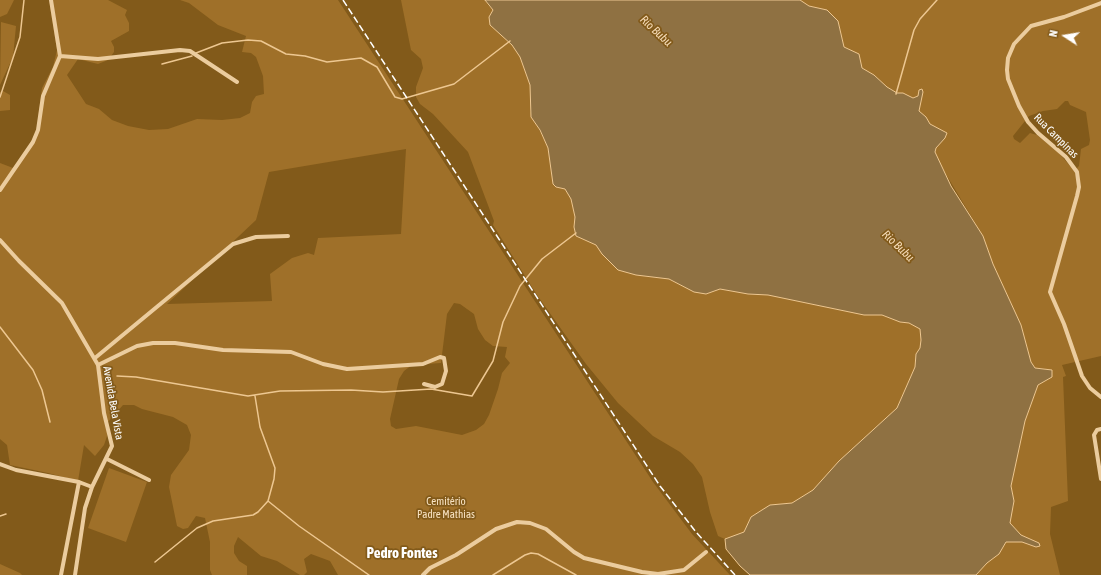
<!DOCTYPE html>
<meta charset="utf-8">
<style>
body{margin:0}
#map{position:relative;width:1101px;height:575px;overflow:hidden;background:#825a1a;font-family:"Asap Condensed",sans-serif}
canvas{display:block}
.north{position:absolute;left:1045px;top:16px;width:40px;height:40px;-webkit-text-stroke:3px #825a1a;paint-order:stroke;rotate:282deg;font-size:11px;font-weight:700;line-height:16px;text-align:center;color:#fff}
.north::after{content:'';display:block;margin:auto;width:14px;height:18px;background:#fff;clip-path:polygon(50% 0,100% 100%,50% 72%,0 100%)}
</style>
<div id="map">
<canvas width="1101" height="575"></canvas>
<div class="north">N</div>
</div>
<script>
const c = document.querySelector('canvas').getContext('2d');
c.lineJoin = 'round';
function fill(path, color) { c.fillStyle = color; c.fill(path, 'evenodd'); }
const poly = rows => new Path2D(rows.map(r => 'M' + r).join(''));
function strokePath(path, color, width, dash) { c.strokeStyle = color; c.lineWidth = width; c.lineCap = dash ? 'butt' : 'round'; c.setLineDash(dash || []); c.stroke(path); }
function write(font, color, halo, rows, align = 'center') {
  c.font = font + ' "Asap Condensed",sans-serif'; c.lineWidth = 3.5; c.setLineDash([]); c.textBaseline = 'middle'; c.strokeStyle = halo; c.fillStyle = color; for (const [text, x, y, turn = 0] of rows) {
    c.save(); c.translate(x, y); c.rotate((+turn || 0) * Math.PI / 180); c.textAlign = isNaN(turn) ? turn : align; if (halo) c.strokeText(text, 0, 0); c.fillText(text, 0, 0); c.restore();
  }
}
fill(poly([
 [0,0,14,0,7,14,0,17],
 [49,0,108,0,127,10,125,15,129,23,129,31,111,41,114,47,114,52,108,60,98,64,78,59,67,75,86,104,99,109,112,120,128,126,149,130,168,129,197,119,222,120,240,118,250,113,252,102,256,96,264,94,263,76,256,57,251,53,242,52,246,36,218,25,189,3,180,0,338,0,653,482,692,534,730,575,338,575,330,561,311,554,304,559,307,572,304,575,300,575,277,561,261,556,238,537,234,546,234,553,239,561,247,566,247,575,212,575,210,570,210,542,205,518,196,516,188,528,183,529,177,526,169,487,171,475,189,450,191,435,187,425,173,417,142,409,134,405,123,405,107,423,107,436,104,445,95,456,84,445,78,481,48,473,10,465,7,445,0,439,0,163,13,168,22,157,36,134,42,88,53,67,57,50],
 [406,149,401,234,318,238,314,255,308,253,292,258,270,274,272,301,167,304,256,220,269,172],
 [454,303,460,304,474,314,478,329,485,340,493,346,507,347,505,357,510,363,502,373,498,389,489,415,484,424,476,430,462,435,416,426,396,429,391,426,390,419,399,379,404,371,412,365,441,363,447,314],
 [401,0,485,0,488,5,493,10,490,25,512,45,520,57,530,85,532,95,530,111,548,148,553,184,556,187,565,189,571,199,575,217,574,227,581,238,596,245,618,270,636,275,669,279,684,287,706,294,720,289,748,294,768,295,864,315,882,315,900,322,909,323,920,329,922,340,920,348,916,354,915,367,897,408,839,461,813,490,792,503,771,505,762,510,751,517,744,532,739,535,725,539,718,536,710,512,702,477,693,464,680,452,653,436,618,403,586,364,537,295,493,225,494,221,468,152,433,114,420,104,416,97,416,87,423,68,421,59,411,50],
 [800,0,1101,0,1101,356,1062,365,1066,376,1063,377,1068,501,1051,507,1050,534,1060,575,976,575,987,563,999,554,1006,542,1022,542,1036,547,1040,546,1039,543,1021,535,1010,523,1010,516,1014,505,1011,486,1025,421,1038,385,1049,379,1046,369,1035,368,1031,362,1021,325,993,264,983,236,941,166,935,152,936,148,942,141,935,127,930,124,926,117,919,111,921,98,919,92,918,96,913,98,897,93,887,87,874,75,862,68,860,62,844,47,838,21,827,10,809,6],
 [1065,101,1068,101,1070,105,1086,112,1090,140,1089,145,1081,149,1079,166,1076,169,1070,166,1059,153,1037,135,1030,133,1020,143,1014,139,1013,136,1029,116,1043,111,1057,109],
 [1,22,16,26,13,57,0,85],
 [3,91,10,95,10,110,0,111,0,92],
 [109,468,147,482,126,542,88,528],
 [0,564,20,573,22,575,0,575]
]), '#9f7029');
const water = poly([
 [485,0,800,0,809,6,827,10,838,21,844,47,859,54,862,68,874,75,887,87,897,93,903,93,913,98,918,96,919,90,922,89,923,92,919,111,926,117,930,124,947,133,945,138,936,148,935,152,951,186,983,236,993,264,1021,325,1031,362,1035,368,1052,370,1052,377,1038,385,1025,421,1011,486,1014,501,1010,523,1021,535,1039,543,1040,546,1036,547,1022,542,1006,542,999,554,987,563,976,575,750,575,740,566,726,549,725,539,744,532,751,517,762,510,770,505,792,503,813,490,839,461,897,408,915,367,916,354,920,348,921,340,920,329,909,323,900,322,882,315,864,315,768,295,748,294,720,289,706,294,694,292,669,279,636,275,618,270,602,254,596,245,576,236,574,227,575,217,571,199,565,189,556,187,553,184,548,148,540,130,531,117,530,85,520,57,512,45,490,25,489,17,493,10,485,0]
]);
fill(water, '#8f7142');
strokePath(water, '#edc791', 1);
strokePath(poly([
 [196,53,222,43,248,40,261,41,286,54,305,56,327,62,361,58,377,67,395,97,402,99,454,84,510,41],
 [162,64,192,56],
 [896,94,914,30,920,19,937,0],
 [0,97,20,37,24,0],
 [0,327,33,370,42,390,50,422],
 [117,376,136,377,248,396,280,391,351,390,383,392,431,389,472,396,493,361,503,322,520,286,542,259,576,233],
 [268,501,299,526,369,575],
 [0,516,6,514],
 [155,562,197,528,213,521,253,515,258,512,268,501,274,479,275,468,260,427,255,396],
 [493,575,525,555,531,553,538,554,576,575]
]), '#edc791', 1.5);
strokePath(poly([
 [1101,3,1064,17,1031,26,1014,44,1008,58,1007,70,1008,79,1019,106,1028,122,1038,133,1066,157,1077,172,1079,187,1077,196,1050,292,1064,324,1082,376,1090,388,1101,397],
 [60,56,98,59,180,50,190,51,237,82],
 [0,190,33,142,38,130,43,96,60,56,51,0],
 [0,240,19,261,62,303,98,365,104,413,112,446,92,487,85,508,75,575],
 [95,358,233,244,256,237,288,236],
 [98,365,137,346,153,343,175,343,223,350,291,352,323,364,347,369,423,364,440,357,444,358,446,371,442,384,435,387,424,384],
 [1101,429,1097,430,1094,435,1101,479],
 [107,459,149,480],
 [0,464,16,470,79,482,92,487],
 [61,575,79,482],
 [423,575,430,568,456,555,496,529,517,522,530,523,546,529,574,552,584,558,642,572,658,574,684,570,706,552]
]), '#ebcc9e', 4);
strokePath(poly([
 [343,0,660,486,696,532,735,575]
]), '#fff', 1.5, [7, 3]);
write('11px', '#fff', '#825a1a', [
 ["Rua Campinas",1056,136,45],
 ["Avenida Bela Vista",113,403,80]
]);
write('11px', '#f8e3c3', '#825a1a', [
 ["Cemitério",446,502],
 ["Padre Mathias",446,515]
]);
write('italic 12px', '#f5dbb7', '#825a1a', [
 ["Rio Bubu",656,31,43],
 ["Rio Bubu",898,246,44]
]);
write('bold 15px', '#fff', '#825a1a', [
 ["Pedro Fontes",402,553]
]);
</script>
